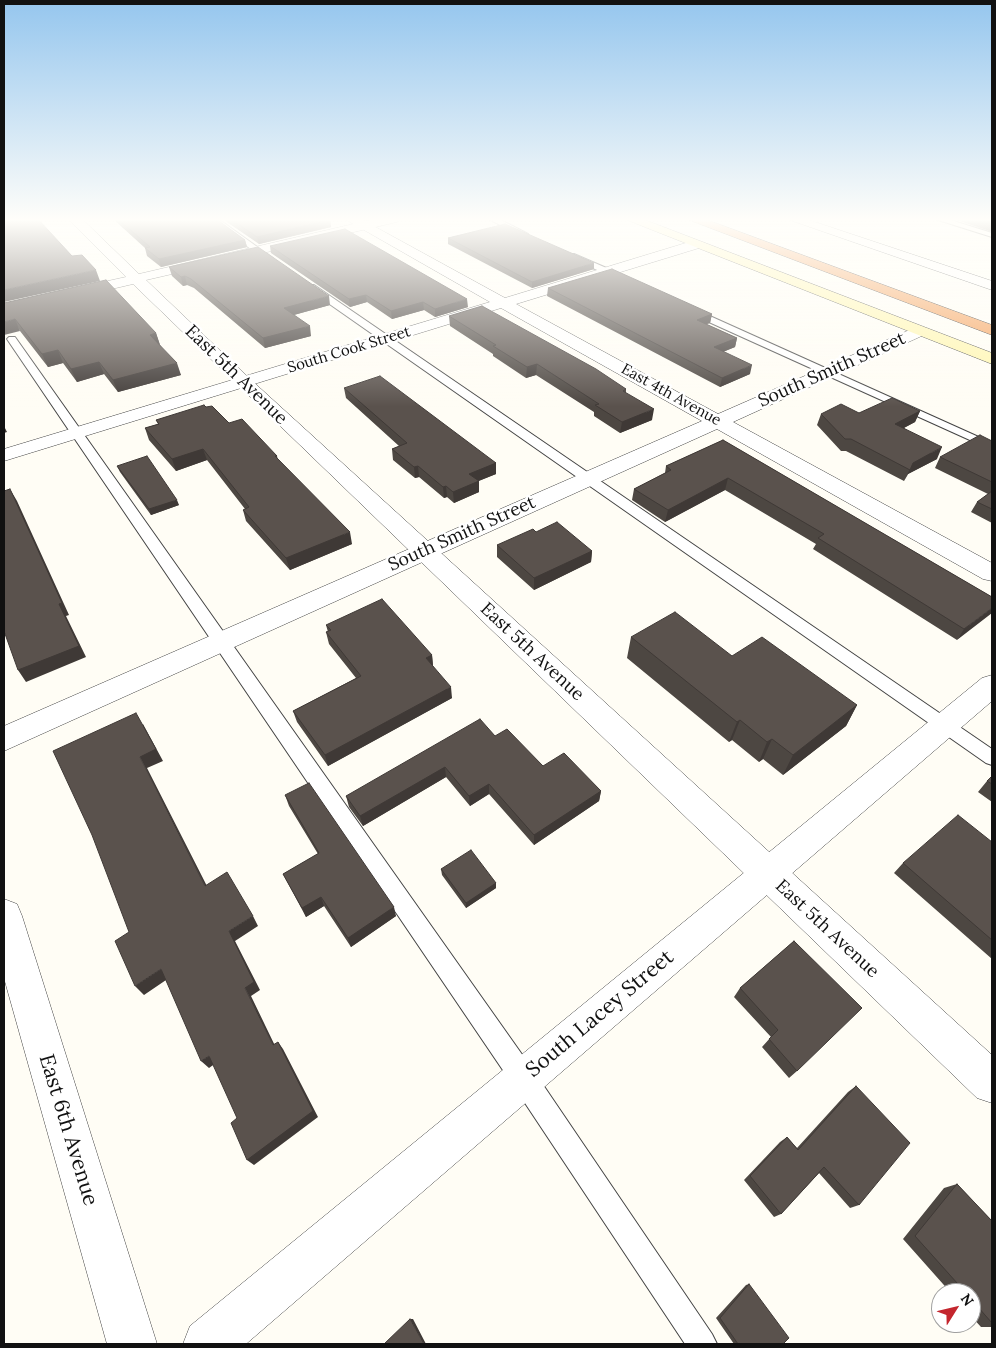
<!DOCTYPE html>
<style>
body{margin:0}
#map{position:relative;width:996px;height:1348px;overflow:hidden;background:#fffdf5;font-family:Lora,serif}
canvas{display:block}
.frame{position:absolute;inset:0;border:5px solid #111;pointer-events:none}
.north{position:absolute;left:931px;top:1283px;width:50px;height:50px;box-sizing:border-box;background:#fff;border:1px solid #a0a0a0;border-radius:50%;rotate:54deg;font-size:14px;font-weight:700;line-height:20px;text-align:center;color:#111}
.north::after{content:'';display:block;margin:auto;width:18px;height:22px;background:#c4262e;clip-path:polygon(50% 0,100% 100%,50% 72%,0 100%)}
</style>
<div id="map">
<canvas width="996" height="1348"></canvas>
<div class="frame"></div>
<div class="north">N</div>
</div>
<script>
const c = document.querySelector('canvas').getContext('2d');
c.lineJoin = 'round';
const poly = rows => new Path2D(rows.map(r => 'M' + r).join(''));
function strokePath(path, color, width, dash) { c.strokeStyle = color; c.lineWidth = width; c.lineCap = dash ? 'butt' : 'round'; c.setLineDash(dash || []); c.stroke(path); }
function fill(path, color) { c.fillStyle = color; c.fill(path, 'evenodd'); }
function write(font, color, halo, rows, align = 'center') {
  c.font = font + ' Lora,serif'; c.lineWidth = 5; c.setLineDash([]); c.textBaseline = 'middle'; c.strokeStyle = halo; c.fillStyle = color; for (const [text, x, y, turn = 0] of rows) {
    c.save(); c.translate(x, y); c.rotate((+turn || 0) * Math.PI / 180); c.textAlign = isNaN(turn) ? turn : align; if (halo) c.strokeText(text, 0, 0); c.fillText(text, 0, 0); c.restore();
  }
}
const service = poly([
 [209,218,217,218,274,259,267,261,209,218],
 [487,218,497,218,528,234,521,236,487,218],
 [932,218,944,218,992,233,992,237,932,218],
 [574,254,625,276,626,278,619,280,571,258,570,256,574,254],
 [308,285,314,285,992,749,992,765,986,763,308,289,308,285],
 [692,308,992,443,992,450,689,313,689,309,692,308],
 [9,337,15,337,533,1070,712,1334,717,1344,685,1344,515,1088,7,339,9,337]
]);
const minor = poly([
 [343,218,359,218,505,298,689,242,699,242,701,245,699,248,516,304,718,414,914,328,926,328,928,331,926,334,733,422,992,563,992,581,983,579,717,429,4,751,4,726,702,421,501,308,4,461,4,449,490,302,343,218],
 [992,675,992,701,246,1344,183,1344,190,1326,982,678,992,675],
 [4,899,17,904,22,916,157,1344,107,1344,4,978,4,899]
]);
const tertiary = poly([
 [67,218,81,218,139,274,379,218,403,218,397,222,146,280,249,378,992,1055,992,1103,977,1098,133,284,4,314,4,304,126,277,67,218],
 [784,218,803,218,992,281,992,290,784,218]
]);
const secondary = poly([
 [622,218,640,218,992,353,992,364,622,218]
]);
const motorway = poly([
 [684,218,702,218,992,325,992,335,684,218]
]);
strokePath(service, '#444', 2);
strokePath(minor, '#444', 1);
strokePath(tertiary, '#444', 1);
strokePath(secondary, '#333', 1);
strokePath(motorway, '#222', 1);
fill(service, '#fff');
fill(minor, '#fff');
fill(tertiary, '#fff');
fill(secondary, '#fff6b0');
fill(motorway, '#f5a25d');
fill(poly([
 [112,218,215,218,245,240,247,247,161,267,147,256,145,248],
 [221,218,327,218,330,220,331,227,259,244],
 [951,218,992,218,992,232],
 [448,238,594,269,532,288,448,244],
 [270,246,468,307,435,317,424,310,392,319,367,302,350,307,271,253],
 [169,267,330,305,294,315,311,336,265,348,194,288,187,285,183,286,172,276],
 [548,288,712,314,710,323,706,324,737,338,735,347,723,352,750,374,720,387,547,296],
 [4,303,156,333,160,345,181,375,118,392,104,374,77,382,63,363,48,367,20,331],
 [449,316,626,389,626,393,652,420,620,433,594,416,594,412,536,375,526,378,493,356,493,354,450,326],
 [344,388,496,463,496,474,478,481,479,492,454,503,447,497,444,498,419,477,415,478,393,460,392,449,399,446,346,398],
 [206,407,277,456,278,460,352,544,290,570,246,521,243,510,245,509,207,460,176,471,149,440,145,428,158,424,156,420],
 [920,411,915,422,904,428,937,459,908,474,904,481,846,451,841,451,817,425,821,414],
 [723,440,992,597,957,640,813,549,816,544,725,490,665,522,632,500,634,489,665,473,666,466],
 [992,441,992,523,971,512,977,502,988,494,935,468,940,457],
 [117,466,179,505,151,515,120,472],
 [536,532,592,551,591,562,534,590,497,557,497,545],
 [326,625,432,655,433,666,452,698,328,766,297,722,293,711,356,678,329,644,326,632,328,632],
 [631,637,732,656,857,705,846,726,783,775,763,759,759,762,732,740,729,742,627,658],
 [495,736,543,766,601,791,599,801,534,845,489,794,470,806,446,777,363,826,349,807,346,796],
 [992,776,992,802,978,792,987,781],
 [285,795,396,916,351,947,324,906,306,917,283,874,318,854,289,806],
 [992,842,992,959,894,873,903,863],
 [441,869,496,883,496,888,466,908,442,875],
 [794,941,797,1071,789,1078,762,1047,771,1037,734,997,740,988],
 [856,1086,859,1205,850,1208,819,1173,781,1214,774,1217,744,1180,780,1142,787,1137,797,1148,848,1092],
 [957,1184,992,1221,992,1327,981,1327,971,1316,971,1293,951,1293,903,1239,944,1188],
 [749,1284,783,1344,734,1344,716,1318,746,1285]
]), '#4d4742');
fill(poly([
 [330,220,331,227,259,244,257,237],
 [245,240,247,247,161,267,159,259],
 [594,263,594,269,532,288,532,282],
 [96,270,100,281,4,302,4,290],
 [185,276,187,285,183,286,181,277],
 [366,295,367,302,350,307,349,299],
 [329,296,330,305,286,317,284,308],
 [467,299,468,307,435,317,435,309],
 [423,302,424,310,392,319,391,311],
 [712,314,710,323,695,328,697,320],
 [15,319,20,331,4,335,4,322],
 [310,326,311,336,265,348,263,338],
 [156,333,160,345,150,335],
 [737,338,735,347,712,356,714,347],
 [58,350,63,363,48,367,42,354],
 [99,362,104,374,77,382,71,369],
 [177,363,181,375,118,392,113,380],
 [537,364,536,375,526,378,527,367],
 [752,365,750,374,720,387,722,378],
 [654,409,652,420,620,433,622,422],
 [920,411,915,422,890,435,895,424],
 [4,426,7,432,4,433],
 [942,447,937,459,908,474,904,481,913,463],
 [203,449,207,460,176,471,172,459],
 [496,463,496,474,469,485,469,474],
 [418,466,419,477,415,478,414,467],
 [728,478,725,490,665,522,668,510],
 [479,481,479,492,454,503,453,492],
 [446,486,447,497,444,498,443,487],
 [10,489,17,501,69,615,66,616,86,657,26,682,18,670,59,604],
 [177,500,179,505,151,515,149,509],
 [350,532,352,544,290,570,286,558],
 [592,551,591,562,534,590,534,578],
 [992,608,992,613,957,640,964,629],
 [432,655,433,666,426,658],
 [451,687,452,698,328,766,325,755],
 [857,705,846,726,783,775,793,755],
 [740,720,732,740,729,742,737,722],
 [143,724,163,761,147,768,212,896,205,886,140,757],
 [772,739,763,759,759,762,767,742],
 [445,767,446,777,363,826,360,816],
 [489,784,489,794,470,806,469,796],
 [601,791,599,801,534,845,534,835],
 [496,883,496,888,466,908,466,903],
 [321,897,324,906,306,917,302,908],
 [394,907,396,916,351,947,348,938],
 [253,916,258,926,235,941,260,990,251,996,278,1052,273,1045,245,988,229,931],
 [161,969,169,978,144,995,135,986],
 [278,1042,283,1049,318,1117,254,1165,247,1160],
 [209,1056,216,1063,209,1068,201,1061],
 [410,1319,413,1319,426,1344,424,1344]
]), '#3f3936');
const building = poly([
 [4,218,37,218,72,256,82,255,96,270,4,290,4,218],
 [117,218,215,218,245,240,159,259,145,248,150,247,117,218],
 [229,218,327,218,330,220,257,237,229,218],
 [982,218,992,218,992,222,982,218],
 [505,224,594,263,532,282,448,238,505,224],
 [345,229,467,299,435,309,423,302,391,311,366,295,349,299,270,246,345,229],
 [258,247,329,296,284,308,310,326,263,338,191,279,185,276,181,277,169,267,258,247],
 [612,269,712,314,697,320,737,338,714,347,752,365,722,378,548,288,612,269],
 [106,280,156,333,150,335,177,363,113,380,99,362,71,369,58,350,42,354,15,319,4,322,4,303,106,280],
 [482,306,596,369,626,389,623,391,654,409,622,422,595,405,599,404,537,364,527,367,493,346,496,345,449,316,482,306],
 [380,376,496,463,469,474,479,481,453,492,446,486,443,487,418,466,414,467,392,449,407,443,344,388,380,376],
 [892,398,920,411,895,424,942,447,913,463,910,470,851,439,845,439,821,414,841,404,859,413,892,398],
 [204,405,206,407,212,406,229,423,242,419,277,456,275,456,350,532,286,558,243,510,249,507,203,449,172,459,145,428,159,424,156,420,204,405],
 [980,435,992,441,992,482,940,457,980,435],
 [723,440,992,597,992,608,964,629,818,538,824,534,728,478,668,510,634,489,671,470,666,466,723,440],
 [147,456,177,500,149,509,117,466,147,456],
 [10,489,62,603,59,604,79,646,18,670,4,631,4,491,10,489],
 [992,491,992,509,977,502,992,491],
 [557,522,592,551,534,578,497,545,533,529,536,532,557,522],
 [382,599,432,655,426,658,451,687,325,755,293,711,361,676,326,632,331,630,326,625,382,599],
 [675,612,732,656,762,637,857,705,793,755,772,739,767,742,740,720,737,722,631,637,675,612],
 [136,713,156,749,140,757,205,886,227,872,253,916,229,931,254,982,245,988,273,1045,278,1042,313,1111,247,1160,231,1123,237,1118,209,1056,201,1061,161,969,135,986,115,941,129,932,92,835,53,751,136,713],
 [480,719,495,736,507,729,543,766,564,753,601,791,534,835,489,784,469,796,445,767,360,816,346,796,480,719],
 [992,776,992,784,987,781,992,776],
 [309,783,394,907,348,938,321,897,302,908,283,874,319,853,285,795,309,783],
 [958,815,992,842,992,940,903,863,958,815],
 [471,850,496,883,466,903,441,869,471,850],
 [794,941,862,1008,797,1071,769,1039,778,1030,740,988,794,941],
 [856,1086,910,1143,859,1205,824,1167,781,1214,750,1176,787,1137,798,1150,856,1086],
 [957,1184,992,1221,992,1323,971,1299,971,1293,966,1293,915,1236,957,1184],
 [749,1284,789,1338,783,1344,738,1344,720,1318,749,1284],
 [410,1319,424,1344,384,1344,410,1319]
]);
fill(building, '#5a524d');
strokePath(building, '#3f3936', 1);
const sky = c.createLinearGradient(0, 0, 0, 407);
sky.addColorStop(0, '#95c6ee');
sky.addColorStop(0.54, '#fffefa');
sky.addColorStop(1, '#fffefa00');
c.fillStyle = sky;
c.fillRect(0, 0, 996, 407);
write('15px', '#111', '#fff', [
 ["South Cook Street",349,350,-17],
 ["East 4th Avenue",671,395,29]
]);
write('18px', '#111', '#fff', [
 ["South Smith Street",832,370,-24],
 ["East 5th Avenue",236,375,44],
 ["South Smith Street",462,534,-24],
 ["East 5th Avenue",532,652,43],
 ["East 5th Avenue",827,929,43]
]);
write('21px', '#111', '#fff', [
 ["South Lacey Street",600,1014,-40],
 ["East 6th Avenue",68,1130,73]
]);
</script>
